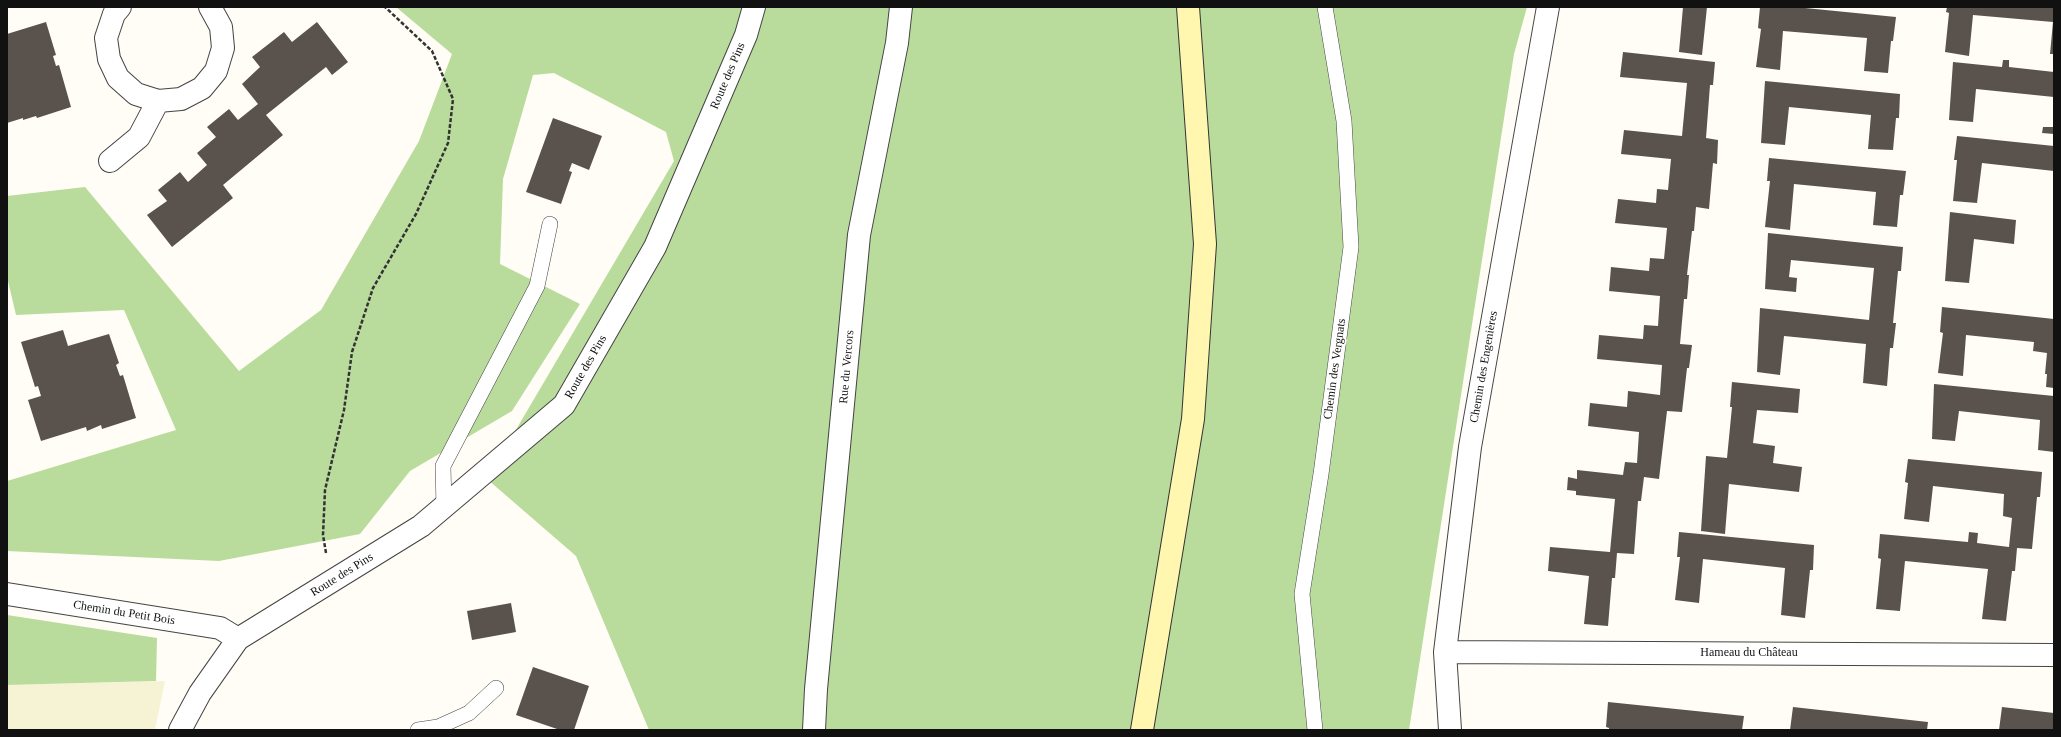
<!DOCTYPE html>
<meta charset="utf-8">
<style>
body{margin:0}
#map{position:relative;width:2061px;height:737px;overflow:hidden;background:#fffdf5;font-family:Georgia,serif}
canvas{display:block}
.frame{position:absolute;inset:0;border:8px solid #111;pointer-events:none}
</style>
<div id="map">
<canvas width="2061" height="737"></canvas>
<div class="frame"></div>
</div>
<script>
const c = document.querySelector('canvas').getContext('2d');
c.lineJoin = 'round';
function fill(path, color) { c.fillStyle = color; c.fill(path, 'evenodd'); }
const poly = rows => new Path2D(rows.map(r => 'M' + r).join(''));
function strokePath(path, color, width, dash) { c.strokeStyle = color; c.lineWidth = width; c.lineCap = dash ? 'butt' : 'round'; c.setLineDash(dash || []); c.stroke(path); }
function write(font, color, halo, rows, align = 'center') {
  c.font = font + ' Georgia,serif'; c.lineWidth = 4; c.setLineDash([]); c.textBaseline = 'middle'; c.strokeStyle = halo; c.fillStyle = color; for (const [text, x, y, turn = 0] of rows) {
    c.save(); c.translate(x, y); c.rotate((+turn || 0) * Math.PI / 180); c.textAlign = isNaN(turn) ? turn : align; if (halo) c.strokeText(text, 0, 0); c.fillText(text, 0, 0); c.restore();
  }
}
fill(poly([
 [165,681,155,730,7,730,7,685]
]), '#f6f3d4');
fill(poly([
 [396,7,1527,7,1514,54,1409,730,649,730,576,556,487,479,674,161,666,132,554,73,533,75,503,179,500,264,580,304,512,411,410,471,360,534,219,561,7,551,7,481,176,430,124,310,16,315,7,277,7,196,85,187,239,371,321,310,419,141,452,54],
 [7,615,157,638,156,681,7,685]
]), '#b9dc9c');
fill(poly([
 [1683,7,1707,7,1702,55,1679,52],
 [1760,7,1795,7,1896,17,1893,41,1891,41,1888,73,1864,71,1867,38,1783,31,1780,70,1756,67,1761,29,1758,28],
 [1947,7,2054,7,2054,54,2050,54,2053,22,1973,15,1969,56,1945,52,1949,13,1946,12],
 [46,22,56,55,53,56,56,66,59,65,71,107,37,118,36,116,23,120,23,118,7,123,7,34],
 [317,22,348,62,332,75,326,67,266,115,283,135,223,185,233,198,172,247,147,215,167,201,158,190,180,172,188,182,207,165,197,153,216,137,207,127,229,109,238,120,258,104,242,84,260,67,252,57,284,32,292,42],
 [1623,52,1715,62,1713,85,1710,85,1706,138,1718,140,1717,164,1713,163,1709,209,1696,207,1694,231,1692,231,1687,275,1689,275,1687,299,1684,299,1680,344,1692,345,1689,368,1687,368,1682,412,1667,411,1659,479,1644,477,1641,501,1638,501,1634,554,1617,553,1615,578,1612,578,1608,626,1584,624,1589,576,1548,571,1550,547,1610,552,1615,499,1576,495,1576,491,1567,490,1568,477,1577,479,1577,470,1623,475,1625,462,1637,463,1639,432,1588,426,1590,403,1627,407,1628,391,1660,395,1662,365,1597,359,1599,335,1643,339,1644,325,1658,326,1660,296,1609,291,1611,267,1649,271,1650,258,1664,259,1667,228,1615,223,1618,199,1656,203,1657,189,1668,190,1671,159,1621,154,1624,130,1682,136,1687,83,1620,77],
 [2003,60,2009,60,2009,67,2054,72,2054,97,1976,89,1973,122,1949,120,1953,62,2002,67],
 [1765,81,1900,94,1899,118,1896,118,1893,150,1868,149,1871,115,1789,107,1785,145,1761,143],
 [553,118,602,136,589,170,572,163,569,171,572,172,561,204,526,192],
 [2043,127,2054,127,2054,134,2042,133],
 [1957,136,2054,146,2054,171,1982,163,1977,203,1953,201,1957,160,1954,160],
 [1769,158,1906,171,1903,195,1900,195,1897,227,1873,225,1876,192,1794,184,1790,230,1765,227,1770,181,1767,181],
 [1950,212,2016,220,2014,244,1974,239,1969,283,1945,281],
 [1768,233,1903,247,1901,271,1898,271,1893,323,1896,323,1893,348,1890,348,1887,386,1863,383,1866,344,1784,336,1780,375,1757,372,1760,308,1869,320,1874,268,1791,260,1789,277,1797,278,1796,292,1765,289],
 [1942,307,2054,319,2054,388,2046,387,2047,374,2045,374,2047,353,2033,351,2034,342,1966,335,1963,376,1938,373,1943,333,1940,332],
 [63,330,68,346,109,334,119,363,116,365,120,376,123,375,136,418,102,429,101,425,87,431,86,427,41,441,28,400,41,396,38,386,35,387,21,342],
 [1732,382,1800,389,1798,413,1757,410,1753,443,1775,446,1773,463,1802,467,1799,492,1729,484,1725,534,1701,531,1706,456,1727,458,1732,407,1730,407],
 [1934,384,2054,396,2054,452,2038,450,2040,420,1959,411,1955,441,1932,439],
 [1908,459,2042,472,2040,497,2037,497,2032,549,2017,548,2015,571,2012,571,2006,621,1982,619,1988,569,1905,561,1900,611,1876,609,1881,559,1878,558,1880,534,1968,542,1969,532,1978,533,1977,543,2009,547,2012,518,2003,516,2004,494,1933,486,1929,522,1904,519,1908,483,1905,482],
 [1679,532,1814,545,1813,570,1810,570,1805,618,1781,615,1785,568,1703,559,1699,603,1675,600,1680,557,1677,557],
 [511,603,516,632,472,640,467,611],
 [533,667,589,686,574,730,560,730,516,715],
 [1608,702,1744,716,1742,730,1609,730,1609,728,1606,727],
 [1793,707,1928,722,1927,730,1790,730],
 [2002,707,2054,713,2054,730,1999,730]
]), '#5a524d');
const lane = poly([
 [444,507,443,466,537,286,550,224],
 [418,730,438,727,469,713,496,688],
 [1315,730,1302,594,1321,474,1351,247,1344,121,1325,7]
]);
const street = poly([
 [120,7,114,14,106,38,109,59,118,78,136,94,158,101,181,99,202,88,216,71,223,48,221,27,210,7],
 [110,161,139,137,158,101],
 [7,594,220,628,238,639],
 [1445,652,2054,655],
 [180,730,200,693,238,639,421,526,564,405,655,247,746,35,754,7],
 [814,730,816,689,859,235,897,43,901,7],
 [1450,730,1445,652,1470,447,1548,7]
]);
const secondary = poly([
 [1142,730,1193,419,1205,244,1188,7]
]);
strokePath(lane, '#444', 16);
strokePath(street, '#444', 24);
strokePath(secondary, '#333', 24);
strokePath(poly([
 [326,553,323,535,325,490,344,410,352,352,373,288,416,214,448,143,453,99,432,51,385,7]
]), '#333', 2.5, [4, 2]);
strokePath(lane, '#fff', 15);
strokePath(street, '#fff', 22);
strokePath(secondary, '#fff6b0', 22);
write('12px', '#111', '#fff', [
 ["Route des Pins",728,76,-67],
 ["Route des Pins",586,367,-60],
 ["Rue du Vercors",847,367,-85],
 ["Chemin des Engenières",1484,367,-80],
 ["Chemin des Vergnats",1335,369,-82],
 ["Route des Pins",342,575,-32],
 ["Chemin du Petit Bois",124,613,9],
 ["Hameau du Château",1749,653]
]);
</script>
